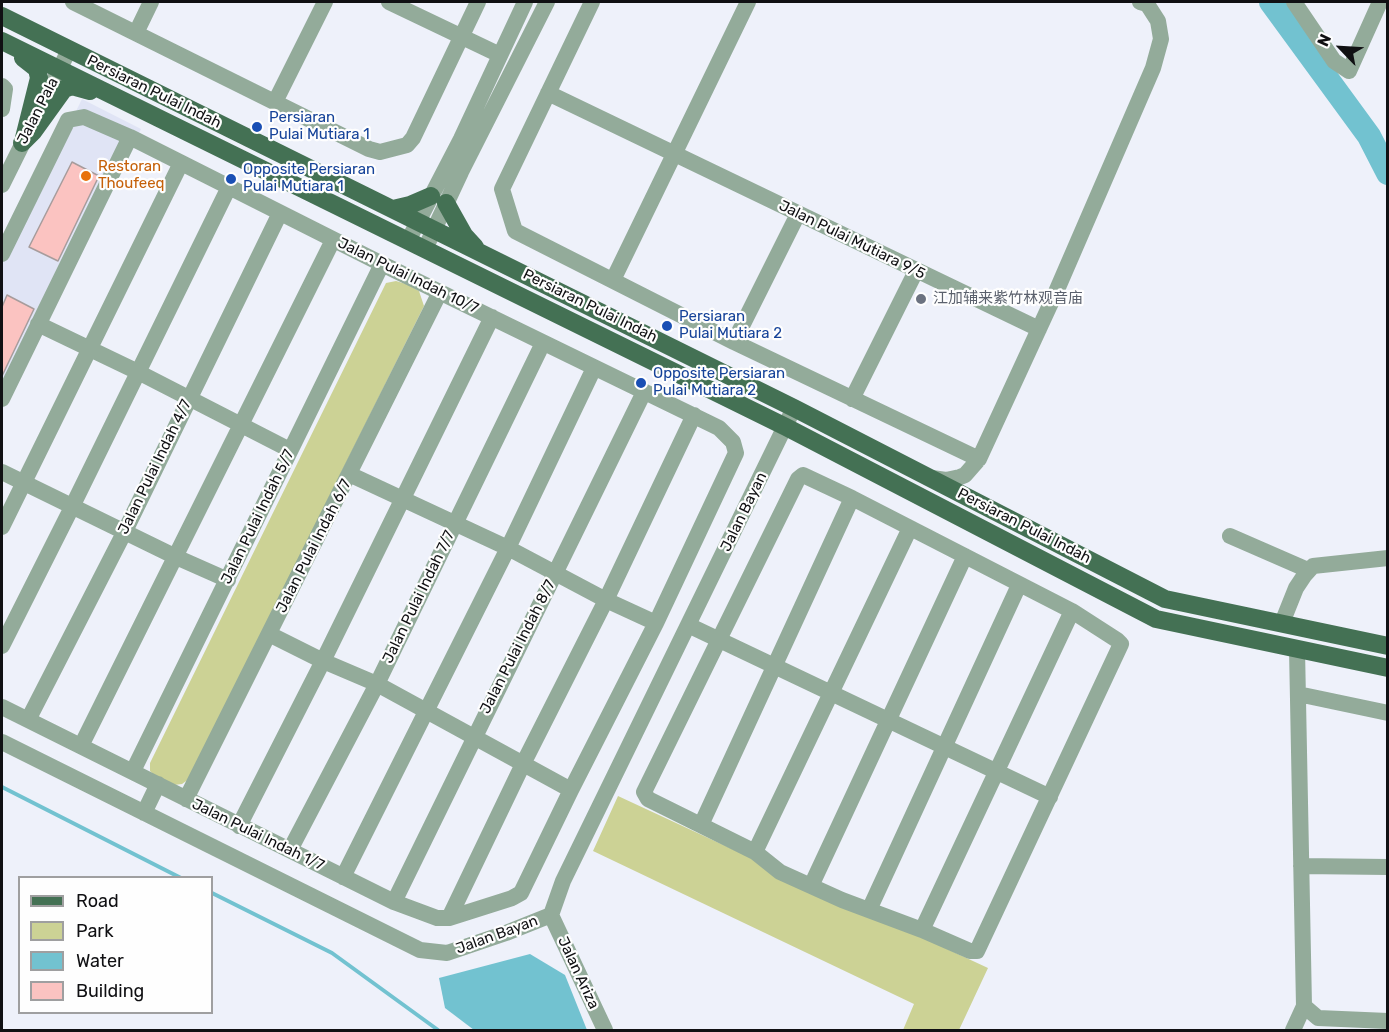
<!DOCTYPE html>
<meta charset="utf-8">
<style>
body{margin:0}
#map{position:relative;width:1389px;height:1032px;overflow:hidden;background:#eef1fa;font-family:Rubik,sans-serif}
canvas{display:block}
.frame{position:absolute;inset:0;border:3px solid #101013;pointer-events:none}
.legend{position:absolute;left:18px;top:876px;width:195px;height:138px;box-sizing:border-box;background:#fefefe;border:2px solid #9f9fa0;margin:0;padding:8px 10px;list-style:none;font-size:18px;color:#101013}
.legend li{display:flex;align-items:center;gap:12px;height:30px}
.legend b{width:30px;border:2px solid #9f9fa0}
.north{position:absolute;left:1311px;top:18px;width:60px;height:60px;-webkit-text-stroke:4px #fefefe;paint-order:stroke;rotate:295deg;font-size:16px;font-weight:700;line-height:24px;text-align:center;color:#101013}
.north::after{content:'';display:block;margin:auto;width:21px;height:27px;background:#101013;clip-path:polygon(50% 0,100% 100%,50% 72%,0 100%)}
</style>
<div id="map">
<canvas width="1389" height="1032"></canvas>
<div class="frame"></div>
<ul class="legend">
<li><b style="height:8px;background:#447154"></b>Road</li>
<li><b style="height:16px;background:#ccd295"></b>Park</li>
<li><b style="height:16px;background:#72c2d0"></b>Water</li>
<li><b style="height:16px;background:#fbc3c1"></b>Building</li>
</ul>
<div class="north">N</div>
</div>
<script>
const c = document.querySelector('canvas').getContext('2d');
c.lineJoin = 'round';
function fill(path, color) { c.fillStyle = color; c.fill(path, 'evenodd'); }
const poly = rows => new Path2D(rows.map(r => 'M' + r).join(''));
function strokePath(path, color, width, dash) { c.strokeStyle = color; c.lineWidth = width; c.lineCap = dash ? 'butt' : 'round'; c.setLineDash(dash || []); c.stroke(path); }
function write(font, color, halo, rows, align = 'center') {
  c.font = font + ' Rubik,"Noto Sans SC",sans-serif'; c.lineWidth = 4.5; c.setLineDash([]); c.textBaseline = 'middle'; c.strokeStyle = halo; c.fillStyle = color; for (const [text, x, y, turn = 0] of rows) {
    c.save(); c.translate(x, y); c.rotate((+turn || 0) * Math.PI / 180); c.textAlign = isNaN(turn) ? turn : align; if (halo) c.strokeText(text, 0, 0); c.fillText(text, 0, 0); c.restore();
  }
}
fill(poly([
 [82,99,141,129,2,410,2,262]
]), '#e0e4f5');
fill(poly([
 [396,281,406,284,419,291,424,306,189,779,182,784,174,785,155,776,150,771,150,763,386,283],
 [618,796,988,968,959,1030,903,1030,914,1004,593,851]
]), '#ccd295');
fill(poly([
 [530,954,565,975,587,1030,474,1030,445,1008,439,978]
]), '#72c2d0');
strokePath(poly([
 [2,787,181,878],
 [212,893,332,953,438,1030]
]), '#72c2d0', 4);
strokePath(poly([
 [1271,2,1369,136,1388,173]
]), '#72c2d0', 24);
const building = poly([
 [72,162,99,176,58,261,29,247,72,162],
 [7,295,34,309,2,376,2,307,7,295]
]);
fill(building, '#fbc3c1');
strokePath(building, '#a79c9c', 1.5);
strokePath(poly([
 [73,2,369,149,380,152,407,145,413,138,478,2],
 [389,2,500,55],
 [592,2,502,189,515,231,734,342,979,459],
 [1294,2,1334,61,1349,71,1380,2],
 [136,33,151,2],
 [2,86,5,89,2,109],
 [548,93,1039,329],
 [275,102,325,2],
 [2,185,69,50],
 [408,241,461,139,525,2],
 [425,249,461,172,547,2],
 [2,254,68,120,84,117,130,137,382,264,719,428,733,442,736,453,656,623,571,790,521,893,512,898,449,918,437,918,394,902,2,707],
 [613,280,748,2],
 [38,324,138,372,290,450],
 [734,342,798,214],
 [2,399,130,137],
 [852,399,916,271],
 [2,472,176,557,228,580],
 [349,474,508,548,606,600,656,623],
 [803,475,852,498,1072,611,1117,640,1121,644,977,951,970,951,922,930,842,900,780,872,755,852,648,799,644,792,798,479,803,475],
 [932,478,946,480,960,477,965,475,979,459,1056,292,1153,68,1161,39,1158,21,1147,4,1140,2],
 [2,527,181,163],
 [1230,536,1308,570],
 [1282,623,1296,588,1304,576,1313,566,1388,558],
 [688,625,1050,797],
 [269,634,323,661,377,684,571,790],
 [2,646,72,507,229,187],
 [1297,649,1304,1006,1318,1018,1388,1021],
 [1298,694,1388,713],
 [28,720,125,531,280,213],
 [2,742,420,950,447,953,506,933,551,915,563,881,791,414],
 [81,746,333,240],
 [133,771,382,264],
 [186,799,440,292],
 [144,813,158,784],
 [701,825,852,498],
 [239,826,323,661,492,317],
 [290,850,377,684,543,343],
 [755,852,910,528],
 [1301,866,1388,867],
 [343,877,508,548,594,368],
 [811,886,965,556],
 [394,902,644,392],
 [869,910,1019,585],
 [551,915,605,1030],
 [449,918,523,764,606,600,694,415],
 [922,930,1072,611],
 [1293,1030,1304,1006]
]), '#93ab9a', 16);
strokePath(poly([
 [2,16,794,408,1165,599,1388,646],
 [2,41,786,427,1156,619,1388,668],
 [23,58,37,69,39,78,24,138],
 [22,143,33,132,64,89,72,86,90,91],
 [446,203,464,235,475,247],
 [393,209,410,205,431,196]
]), '#447154', 18);
for (const [x, y, r, color] of [
 [257,127,6,"#1a4fb4"],
 [86,176,6,"#e8710a"],
 [231,179,6,"#1a4fb4"],
 [921,299,6,"#6b7280"],
 [667,326,6,"#1a4fb4"],
 [641,383,6,"#1a4fb4"]
]) { const dot = new Path2D(); dot.arc(x, y, r, 0, 2 * Math.PI); c.fillStyle = color; c.fill(dot); strokePath(dot, '#fefefe', 2); }
write('15px', '#101013', '#fefefe', [
 ["Persiaran Pulai Indah",154,92,26],
 ["Jalan Pala",38,111,-63],
 ["Jalan Pulai Mutiara 9/5",852,240,26],
 ["Jalan Pulai Indah 10/7",408,276,26],
 ["Persiaran Pulai Indah",590,306,26],
 ["Jalan Pulai Indah 4/7",155,467,-64],
 ["Jalan Bayan",744,512,-64],
 ["Jalan Pulai Indah 5/7",258,517,-64],
 ["Persiaran Pulai Indah",1024,526,27],
 ["Jalan Pulai Indah 6/7",314,546,-63],
 ["Jalan Pulai Indah 7/7",419,597,-64],
 ["Jalan Pulai Indah 8/7",518,647,-63],
 ["Jalan Pulai Indah 1/7",258,835,26],
 ["Jalan Bayan",497,935,-20],
 ["Jalan Ariza",578,973,65]
]);
write('15px', '#164399', '#fefefe', [
 ["Persiaran",269,118],
 ["Pulai Mutiara 1",269,135],
 ["Opposite Persiaran",243,170],
 ["Pulai Mutiara 1",243,187],
 ["Persiaran",679,317],
 ["Pulai Mutiara 2",679,334],
 ["Opposite Persiaran",653,374],
 ["Pulai Mutiara 2",653,391]
], 'left');
write('15px', '#c56008', '#fefefe', [
 ["Restoran",98,167],
 ["Thoufeeq",98,184]
], 'left');
write('15px', '#5b616d', '#fefefe', [
 ["江加辅来紫竹林观音庙",933,299]
], 'left');
</script>
